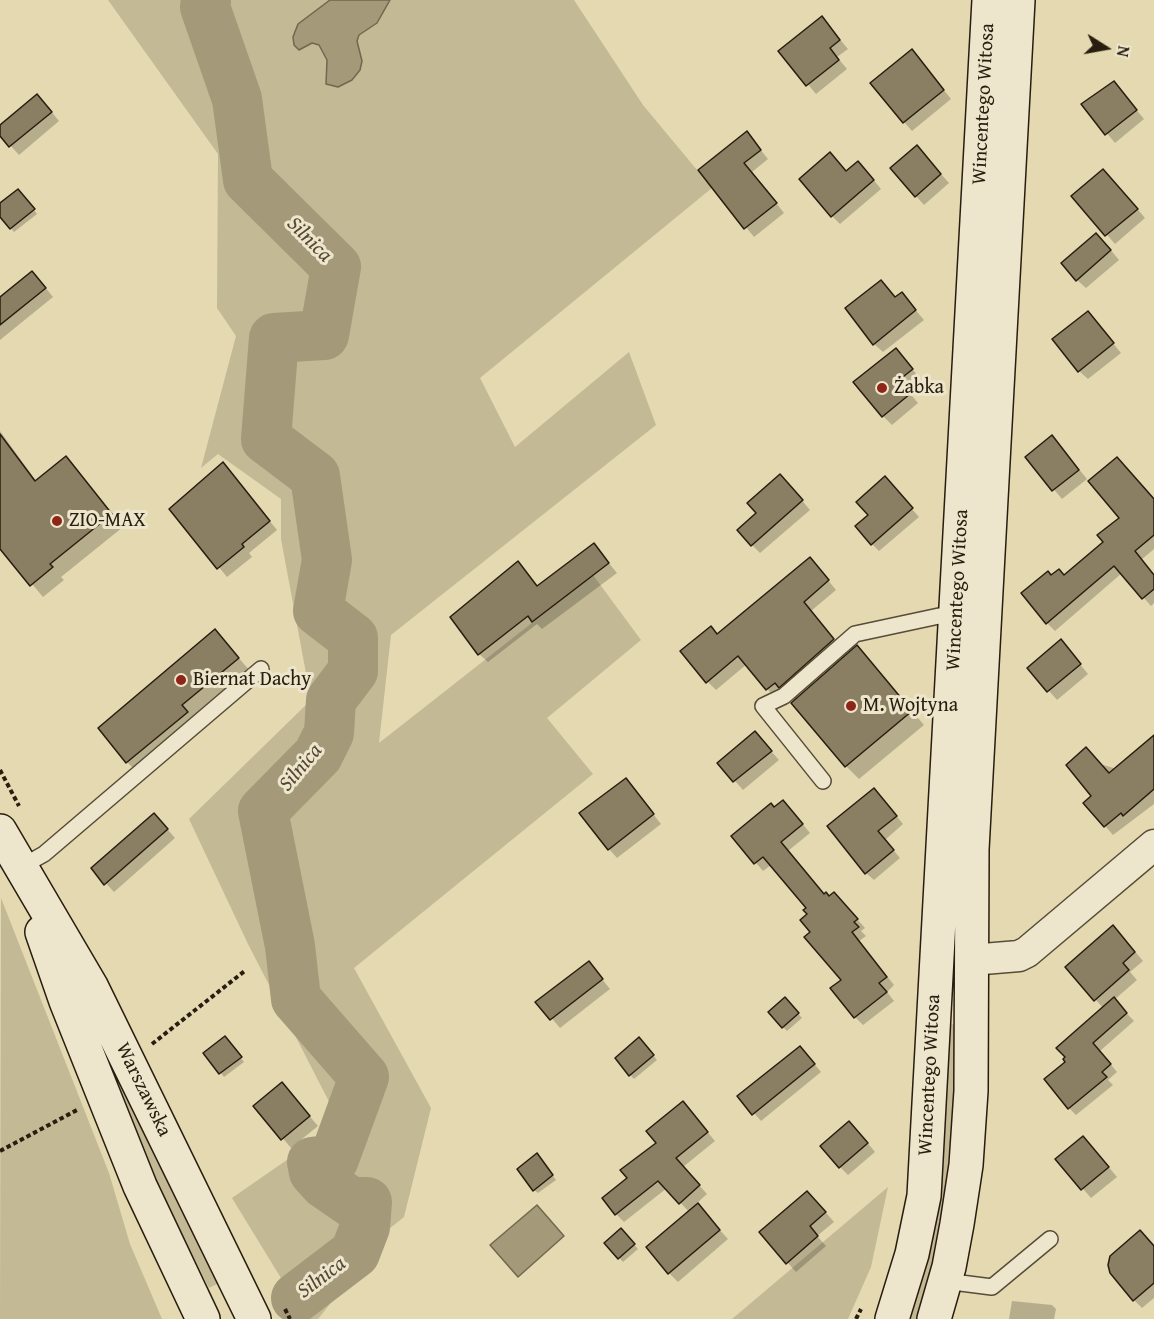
<!DOCTYPE html>
<meta charset="utf-8">
<style>
body{margin:0}
#map{position:relative;width:1154px;height:1319px;overflow:hidden;background:#e4d9b0;font-family:"Gentium Book Plus",serif}
canvas{display:block}
.north{position:absolute;left:1076px;top:18px;width:60px;height:60px;-webkit-text-stroke:4px #ede6cc;paint-order:stroke;rotate:101deg;font-size:16px;font-weight:700;line-height:24px;text-align:center;color:#281d0f}
.north::after{content:'';display:block;margin:auto;width:21px;height:27px;background:#281d0f;clip-path:polygon(50% 0,100% 100%,50% 72%,0 100%)}
</style>
<div id="map">
<canvas width="1154" height="1319"></canvas>
<div class="north">N</div>
</div>
<script>
const c = document.querySelector('canvas').getContext('2d');
c.lineJoin = 'round';
function fill(path, color) { c.fillStyle = color; c.fill(path, 'evenodd'); }
const poly = rows => new Path2D(rows.map(r => 'M' + r).join(''));
function strokePath(path, color, width, dash) { c.strokeStyle = color; c.lineWidth = width; c.lineCap = dash ? 'butt' : 'round'; c.setLineDash(dash || []); c.stroke(path); }
function write(font, color, halo, rows, align = 'center') {
  c.font = font + ' "Gentium Book Plus",serif'; c.lineWidth = 6; c.setLineDash([]); c.textBaseline = 'middle'; c.strokeStyle = halo; c.fillStyle = color; for (const [text, x, y, turn = 0] of rows) {
    c.save(); c.translate(x, y); c.rotate((+turn || 0) * Math.PI / 180); c.textAlign = isNaN(turn) ? turn : align; if (halo) c.strokeText(text, 0, 0); c.fillText(text, 0, 0); c.restore();
  }
}
fill(poly([
 [108,0,195,0,195,5,201,0,574,0,643,105,712,188,480,378,515,447,629,352,656,425,391,635,379,743,593,575,641,640,547,718,593,774,354,968,431,1108,404,1217,379,1237,368,1256,318,1319,306,1319,232,1198,340,1123,248,944,189,819,311,700,281,539,281,499,218,454,201,468,236,336,217,308,218,154],
 [1,898,109,1173,130,1244,162,1319,0,1319],
 [79,989,221,1282,209,1288,149,1169],
 [958,1024,955,1166,925,1298,916,1319,908,1319,926,1264,940,1200,942,1025],
 [888,1187,871,1267,848,1319,732,1319]
]), '#c4b995');
const water = poly([
 [330,0,390,0,377,23,359,35,357,41,362,61,360,70,352,80,338,87,326,84,327,60,319,45,312,43,299,50,294,45,293,37,298,24,330,0],
 [537,1205,564,1236,518,1277,490,1245,537,1205],
 [345,1247,355,1261,323,1290,277,1319,241,1319,305,1281,345,1247]
]);
fill(water, '#a49979');
strokePath(water, '#72674f', 1.5);
fill(poly([
 [286,1289,297,1310,282,1319,240,1319,239,1316]
]), '#e4d9b0');
fill(poly([
 [822,18,848,49,837,57,847,69,816,94,780,51],
 [920,60,951,99,912,131,904,122],
 [1114,83,1144,119,1115,143,1083,104],
 [45,104,59,121,19,155,0,134,0,127],
 [747,133,768,159,752,172,784,213,754,237,700,170],
 [925,156,949,183,924,205,916,196],
 [847,172,867,172,881,189,840,224,832,216],
 [1112,179,1145,218,1115,244,1073,196],
 [22,194,37,214,14,232,0,215,0,204],
 [1105,243,1119,260,1086,288,1077,280],
 [40,281,53,297,0,340,0,299],
 [902,294,924,320,883,352,874,344,896,298],
 [1088,313,1121,353,1088,379,1079,371],
 [904,358,920,379,907,390,918,403,892,425,883,416],
 [0,431,37,482,66,458,123,527,61,577,64,580,43,597,0,546],
 [1060,446,1087,479,1062,499,1027,457],
 [223,464,277,530,249,553,252,557,227,577,171,509],
 [789,485,810,510,760,553,752,545],
 [892,486,919,517,879,551,872,544,870,515],
 [1154,501,1154,549,1141,560,1154,575,1154,603,1151,606,1122,573,1055,631,1047,623,1052,577,1065,576],
 [594,545,617,573,542,629,537,624,488,662,479,654,518,563,538,587],
 [818,568,836,590,811,611,842,649,775,698,747,664,716,690,708,682,718,635],
 [215,631,251,672,140,775,127,762],
 [1061,641,1088,674,1057,700,1029,668],
 [857,647,924,725,859,779,846,766],
 [755,733,779,760,743,790,719,763],
 [1154,737,1154,804,1113,835,1085,803,1093,796,1100,764,1117,769],
 [626,780,661,824,617,858,609,849],
 [881,797,903,824,885,840,900,858,874,880,866,873],
 [775,809,791,810,810,833,788,851,824,895,842,902,865,928,861,931,866,936,859,941,894,985,887,992,894,1001,863,1025,855,1017,843,981,812,933,808,908,771,865,763,871,733,836],
 [163,824,175,838,114,892,93,869],
 [1122,936,1143,961,1130,972,1137,980,1114,1000,1134,1021,1100,1051,1117,1072,1108,1080,1113,1085,1076,1115,1069,1108,1067,1062,1103,1008,1067,967],
 [589,963,610,989,560,1028,538,1002],
 [789,1003,802,1018,787,1031,783,1027],
 [229,1042,244,1062,224,1077,205,1053],
 [643,1043,657,1060,634,1079,630,1075],
 [807,1055,821,1072,761,1121,739,1096],
 [282,1084,318,1126,291,1148,256,1106],
 [690,1111,715,1141,683,1167,707,1194,696,1204,728,1239,678,1282,669,1273,689,1212,667,1188,624,1222,616,1214,629,1178,658,1143],
 [858,1131,875,1152,848,1175,840,1167],
 [1092,1147,1117,1177,1091,1198,1057,1159],
 [541,1159,556,1180,538,1193,534,1190],
 [816,1201,834,1222,817,1236,826,1246,796,1272,761,1233],
 [621,1230,638,1249,623,1262,606,1243],
 [1154,1247,1154,1298,1142,1308,1134,1300],
 [1012,1301,1052,1305,1056,1309,1054,1319,1009,1319]
]), '#0003');
strokePath(poly([
 [206,0,205,7,237,99,248,180,336,267,324,335,274,338,266,439,315,476,327,560,318,611,353,638,353,671,331,700,329,733,318,755,263,811,290,946,296,999,364,1077,334,1159,312,1162,314,1172,325,1184,351,1202,367,1202,365,1227,355,1253,296,1298]
]), '#a49979', 50);
const building = poly([
 [822,16,840,40,830,48,839,60,806,86,778,51,822,16],
 [912,49,944,90,903,123,870,83,912,49],
 [1114,81,1137,110,1105,135,1081,104,1114,81],
 [37,94,52,112,9,147,0,136,0,125,37,94],
 [747,131,761,150,744,163,777,203,744,229,698,170,747,131],
 [917,145,941,174,915,197,890,168,917,145],
 [830,152,846,171,858,161,874,180,831,217,799,179,830,152],
 [1103,169,1138,209,1105,236,1071,196,1103,169],
 [18,189,35,209,10,229,0,217,0,203,18,189],
 [1096,233,1111,250,1076,281,1061,263,1096,233],
 [32,271,46,288,0,325,0,297,32,271],
 [881,280,895,297,902,292,916,310,873,345,845,308,881,280],
 [1088,311,1114,343,1078,372,1052,339,1088,311],
 [896,348,913,369,899,380,910,394,882,417,853,382,896,348],
 [0,434,35,481,66,456,112,514,50,564,53,567,30,586,0,549,0,434],
 [1052,435,1079,470,1052,491,1025,457,1052,435],
 [1117,457,1154,499,1154,535,1135,551,1154,575,1154,589,1142,599,1114,566,1046,624,1021,593,1048,571,1051,575,1059,569,1064,575,1103,542,1097,535,1119,518,1088,481,1117,457],
 [223,462,270,521,242,544,244,547,217,569,169,509,223,462],
 [780,474,803,500,751,546,737,530,756,513,747,503,780,474],
 [885,476,913,508,871,545,855,526,868,515,856,502,885,476],
 [594,543,609,563,532,622,528,616,478,655,450,617,518,561,537,586,594,543],
 [810,557,829,580,804,602,834,639,779,688,775,683,766,690,738,656,706,683,680,651,711,626,717,634,810,557],
 [215,629,239,658,182,705,188,712,126,763,98,728,215,629],
 [1061,639,1081,664,1047,692,1027,668,1061,639],
 [857,645,912,711,845,767,791,703,857,645],
 [755,731,772,751,733,782,717,763,755,731],
 [1154,735,1154,789,1123,816,1121,813,1104,827,1083,803,1091,796,1066,765,1086,747,1109,773,1154,735],
 [626,778,654,814,608,850,579,813,626,778],
 [874,788,897,816,878,831,894,850,865,874,827,826,874,788],
 [783,800,803,824,781,842,824,894,826,892,829,896,834,892,858,919,854,922,859,927,852,932,887,977,879,983,887,992,854,1018,830,988,841,980,804,937,810,932,800,920,807,914,803,910,806,908,763,857,754,864,731,836,771,803,774,807,783,800],
 [154,813,168,829,104,885,91,868,154,813],
 [1113,925,1135,952,1123,963,1129,970,1094,1001,1065,967,1113,925],
 [589,961,603,979,550,1020,535,1002,589,961],
 [785,997,799,1013,782,1028,768,1012,785,997],
 [1114,997,1127,1013,1093,1043,1111,1064,1102,1072,1107,1077,1068,1109,1044,1079,1065,1062,1063,1059,1065,1057,1056,1048,1114,997],
 [225,1036,242,1057,219,1074,203,1053,225,1036],
 [639,1037,654,1055,629,1076,615,1058,639,1037],
 [800,1046,815,1064,752,1115,737,1096,800,1046],
 [282,1082,310,1116,281,1140,253,1106,282,1082],
 [683,1101,708,1132,676,1158,700,1185,679,1204,658,1181,615,1215,602,1198,627,1178,620,1170,656,1143,646,1131,683,1101],
 [849,1121,868,1143,839,1168,820,1146,849,1121],
 [1083,1136,1109,1167,1081,1190,1055,1159,1083,1136],
 [537,1153,553,1175,533,1191,517,1169,537,1153],
 [807,1191,826,1212,810,1226,818,1236,786,1264,759,1232,807,1191],
 [698,1203,720,1230,668,1274,646,1247,698,1203],
 [621,1228,635,1244,618,1259,604,1243,621,1228],
 [1140,1230,1154,1246,1154,1283,1133,1301,1110,1273,1108,1265,1110,1256,1140,1230]
]);
fill(building, '#8a7f63');
strokePath(building, '#281d0f', 1.5);
const service = poly([
 [823,781,763,706,784,696,855,634,939,616,958,622],
 [19,868,44,854,261,669],
 [945,1281,992,1287,1050,1239]
]);
const minor = poly([
 [971,960,1019,956,1027,952,1154,845]
]);
const secondary = poly([
 [0,831,91,986,254,1319],
 [42,932,66,1001,140,1186,203,1319],
 [892,1319,912,1254,924,1196,989,0],
 [934,1319,949,1267,957,1224,966,1165,971,1091,972,849,1018,0]
]);
strokePath(service, '#574c37', 18);
strokePath(minor, '#574c37', 33);
strokePath(secondary, '#281d0f', 36);
strokePath(poly([
 [0,770,19,806],
 [152,1044,246,970],
 [0,1151,77,1110],
 [285,1309,290,1319],
 [856,1319,861,1309]
]), '#281d0f', 4, [4.5, 3]);
strokePath(service, '#ede6cc', 15);
strokePath(minor, '#ede6cc', 30);
strokePath(secondary, '#ede6cc', 33);
for (const [x, y, r, color] of [
 [882,388,6,"#8f2418"],
 [57,521,6,"#8f2418"],
 [181,680,6,"#8f2418"],
 [851,706,6,"#8f2418"]
]) { const dot = new Path2D(); dot.arc(x, y, r, 0, 2 * Math.PI); c.fillStyle = color; c.fill(dot); strokePath(dot, '#ede6cc', 2); }
write('20px', '#281d0f', '#ede6cc', [
 ["Wincentego Witosa",984,104,-87],
 ["Wincentego Witosa",958,590,-87],
 ["Wincentego Witosa",930,1075,-87],
 ["Warszawska",143,1090,64]
]);
write('20px', '#281d0f', '#ede6cc', [
 ["Żabka",894,388],
 ["ZIO-MAX",69,521],
 ["Biernat Dachy",193,680],
 ["M. Wojtyna",863,706]
], 'left');
write('italic 21px', '#534834', '#ede6cc', [
 ["Silnica",309,240,45],
 ["Silnica",301,768,-50],
 ["Silnica",322,1278,-37]
]);
</script>
